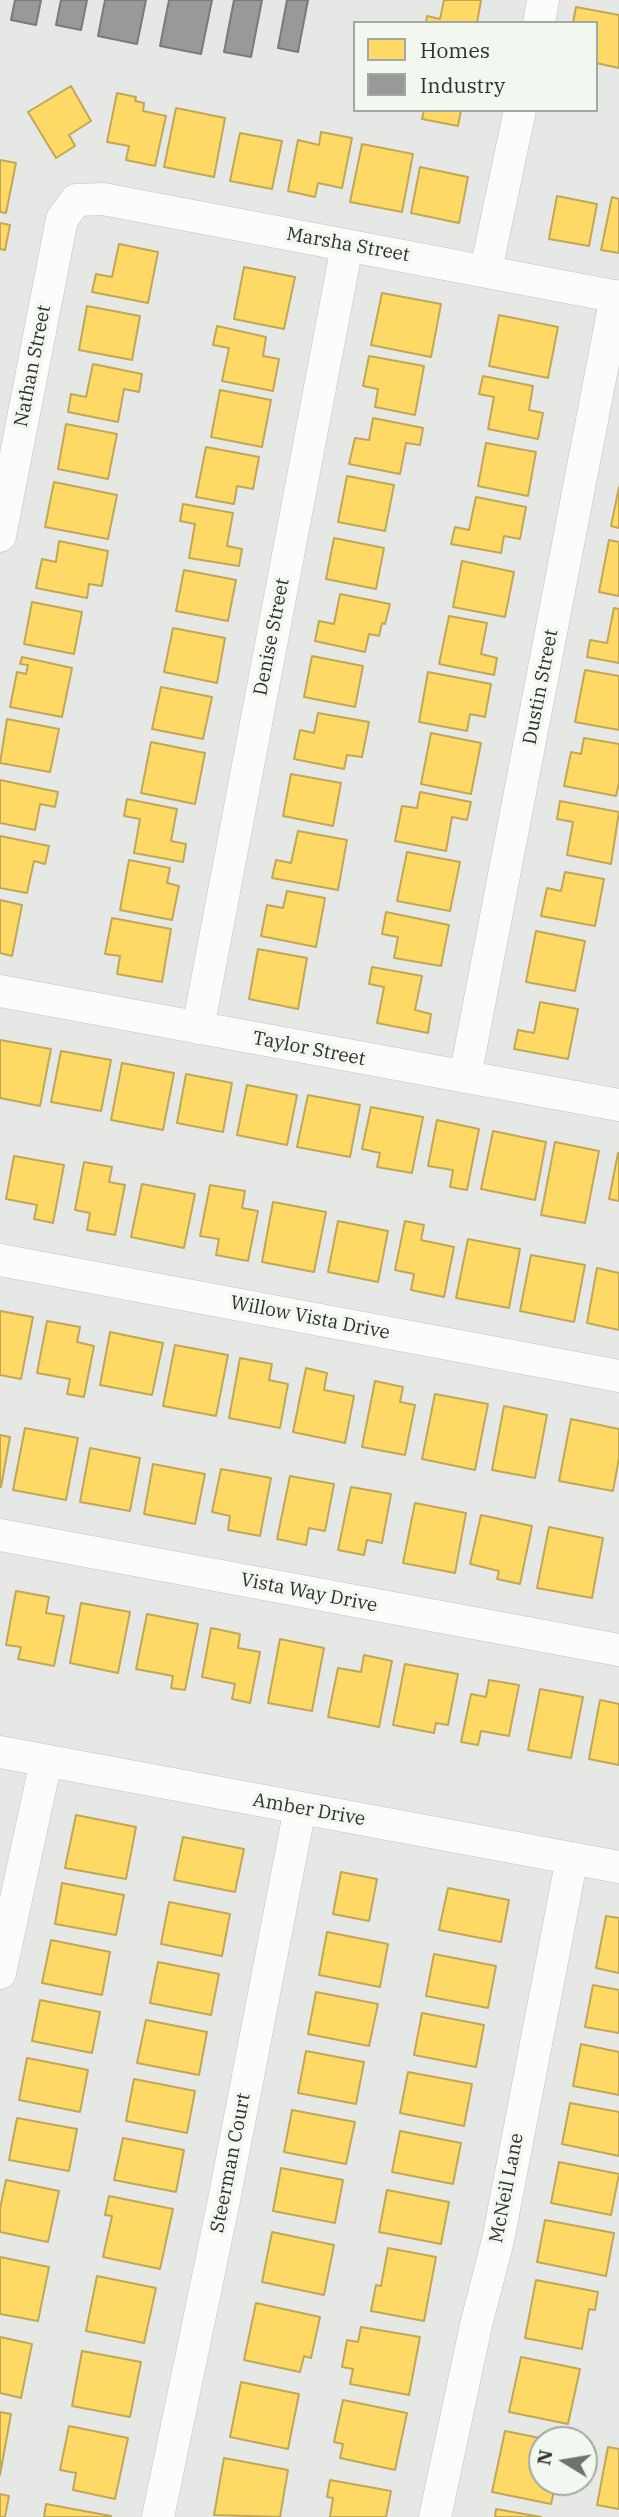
<!DOCTYPE html>
<style>
body{margin:0}
#map{position:relative;width:619px;height:2517px;overflow:hidden;background:#e5e8e4;font-family:"IBM Plex Serif",serif}
canvas{display:block}
.legend{position:absolute;left:353px;top:21px;width:245px;height:91px;box-sizing:border-box;background:#f2f7ef;border:2px solid #a4a8a2;margin:0;padding:9px 12px;list-style:none;font-size:21px;color:#30322f}
.legend li{display:flex;align-items:center;gap:14px;height:35px}
.legend b{width:35px;border:2px solid #a4a8a2}
.north{position:absolute;left:528px;top:2426px;width:70px;height:70px;box-sizing:border-box;background:#f2f7ef;border:2px solid #a4a8a2;border-radius:50%;rotate:281deg;font-size:19px;font-weight:700;line-height:28px;text-align:center;color:#30322f}
.north::after{content:'';display:block;margin:auto;width:24px;height:32px;background:#6f726e;clip-path:polygon(50% 0,100% 100%,50% 72%,0 100%)}
</style>
<div id="map">
<canvas width="619" height="2517"></canvas>
<ul class="legend">
<li><b style="height:19px;background:#ffd966"></b>Homes</li>
<li><b style="height:19px;background:#999"></b>Industry</li>
</ul>
<div class="north">N</div>
</div>
<script>
const c = document.querySelector('canvas').getContext('2d');
c.lineJoin = 'round';
function fill(path, color) { c.fillStyle = color; c.fill(path, 'evenodd'); }
const poly = rows => new Path2D(rows.map(r => 'M' + r).join(''));
function strokePath(path, color, width, dash) { c.strokeStyle = color; c.lineWidth = width; c.lineCap = dash ? 'butt' : 'round'; c.setLineDash(dash || []); c.stroke(path); }
function write(font, color, halo, rows, align = 'center') {
  c.font = font + ' "IBM Plex Serif",serif'; c.lineWidth = 7; c.setLineDash([]); c.textBaseline = 'middle'; c.strokeStyle = halo; c.fillStyle = color; for (const [text, x, y, turn = 0] of rows) {
    c.save(); c.translate(x, y); c.rotate((+turn || 0) * Math.PI / 180); c.textAlign = isNaN(turn) ? turn : align; if (halo) c.strokeText(text, 0, 0); c.fillText(text, 0, 0); c.restore();
  }
}
const homes = poly([
 [444,0,481,0,477,23,426,23,427,16,440,19,444,0],
 [576,7,619,15,619,68,596,63,596,23,573,23,576,7],
 [71,86,91,121,69,135,75,146,56,158,28,112,71,86],
 [117,93,136,97,135,101,144,103,143,111,166,116,155,166,126,160,129,146,107,142,117,93],
 [176,108,225,118,214,177,164,167,176,108],
 [424,110,461,110,458,126,422,119,424,110],
 [321,132,352,138,342,188,318,183,315,197,288,191,298,140,319,145,321,132],
 [240,133,282,141,272,189,230,181,240,133],
 [362,144,413,154,402,212,350,202,362,144],
 [0,160,16,163,6,213,0,212,0,160],
 [420,167,468,177,459,223,411,213,420,167],
 [557,196,597,204,589,246,549,239,557,196],
 [612,197,619,199,619,253,601,250,612,197],
 [0,223,10,225,5,250,0,249,0,223],
 [119,244,158,252,148,303,92,292,96,274,112,277,119,244],
 [244,267,295,277,284,329,234,319,244,267],
 [382,293,441,304,431,357,371,345,382,293],
 [87,306,140,316,132,360,79,350,87,306],
 [499,315,558,327,548,378,489,366,499,315],
 [217,326,266,337,263,356,279,359,273,391,222,381,229,348,213,345,217,326],
 [369,356,424,366,415,415,375,407,378,389,363,386,369,356],
 [93,364,142,374,139,392,124,389,118,422,68,412,71,394,86,397,93,364],
 [483,376,533,386,529,410,543,413,538,439,488,429,494,397,479,394,483,376],
 [220,390,271,400,262,447,211,437,220,390],
 [373,418,423,428,420,445,406,443,400,474,349,464,355,438,369,440,373,418],
 [66,424,117,434,108,479,58,469,66,424],
 [486,443,536,452,528,496,478,486,486,443],
 [206,447,259,457,253,489,237,486,234,504,196,497,206,447],
 [347,476,394,485,385,531,338,522,347,476],
 [54,482,117,495,108,539,45,527,54,482],
 [619,487,619,528,611,526,619,487],
 [476,497,526,507,520,539,504,536,501,553,451,544,455,527,469,530,476,497],
 [183,504,233,513,227,546,242,549,239,566,189,558,195,524,180,521,183,504],
 [334,538,384,548,376,589,326,579,334,538],
 [609,540,619,542,619,596,599,592,609,540],
 [59,541,108,551,102,586,89,584,87,598,36,588,42,559,56,562,59,541],
 [462,561,514,572,505,617,453,607,462,561],
 [184,570,236,580,228,621,176,611,184,570],
 [340,594,390,604,385,624,382,623,379,636,369,634,365,652,315,641,319,621,334,624,340,594],
 [32,602,82,612,74,654,24,644,32,602],
 [614,608,619,609,619,663,587,657,590,640,607,643,614,608],
 [449,616,487,623,481,654,497,658,494,675,439,664,449,616],
 [173,628,225,638,217,683,164,672,173,628],
 [312,656,363,666,355,707,304,697,312,656],
 [22,657,72,668,62,717,10,707,17,672,26,674,28,665,20,664,22,657],
 [585,670,619,676,619,730,575,722,585,670],
 [428,672,491,684,485,717,470,714,467,731,419,722,428,672],
 [161,687,212,697,203,739,152,729,161,687],
 [318,713,369,722,362,757,347,755,344,769,294,759,300,730,314,733,318,713],
 [7,719,59,729,50,772,0,763,7,719],
 [431,733,481,743,471,794,421,784,431,733],
 [584,738,619,744,619,783,616,796,564,786,571,752,581,754,584,738],
 [151,742,205,753,195,804,141,793,151,742],
 [291,774,341,783,333,826,283,816,291,774],
 [0,780,58,792,55,807,40,804,35,830,0,823,0,780],
 [420,792,471,802,467,820,452,817,446,851,395,841,402,806,417,808,420,792],
 [127,799,177,809,171,841,186,844,183,862,134,853,140,819,124,816,127,799],
 [560,801,619,812,611,864,567,855,573,822,557,819,560,801],
 [298,831,347,840,338,890,272,878,276,860,291,863,298,831],
 [0,836,49,846,45,864,34,861,27,893,0,888,0,836],
 [407,852,460,862,450,911,397,901,407,852],
 [129,860,170,868,167,883,179,886,172,920,120,910,129,860],
 [565,872,604,879,595,926,541,916,547,888,561,891,565,872],
 [287,891,325,898,316,947,261,936,267,905,283,908,287,891],
 [0,900,22,905,12,956,0,953,0,900],
 [386,912,449,925,441,966,394,958,398,937,382,934,386,912],
 [112,918,171,929,162,982,117,974,120,956,105,954,112,918],
 [536,931,585,941,575,991,526,982,536,931],
 [258,949,307,958,298,1009,249,999,258,949],
 [372,967,422,976,415,1010,431,1014,428,1033,377,1023,384,987,369,984,372,967],
 [540,1002,578,1009,568,1059,514,1049,518,1030,534,1033,540,1002],
 [0,1040,51,1049,40,1106,0,1098,0,1040],
 [61,1051,111,1060,101,1111,51,1102,61,1051],
 [122,1063,174,1073,163,1130,111,1120,122,1063],
 [186,1074,232,1083,223,1132,177,1123,186,1074],
 [247,1085,297,1095,287,1145,237,1135,247,1085],
 [308,1095,360,1105,350,1157,297,1147,308,1095],
 [371,1107,423,1117,412,1173,377,1167,380,1153,362,1149,371,1107],
 [437,1120,479,1129,467,1190,450,1187,453,1170,428,1166,437,1120],
 [493,1131,546,1142,535,1200,481,1189,493,1131],
 [555,1142,599,1151,585,1223,541,1215,555,1142],
 [618,1153,619,1153,619,1201,609,1199,618,1153],
 [14,1156,64,1165,53,1223,34,1219,37,1205,6,1199,14,1156],
 [84,1162,112,1167,109,1182,125,1185,115,1235,87,1230,90,1213,75,1210,84,1162],
 [142,1184,195,1194,184,1248,131,1237,142,1184],
 [210,1185,245,1191,242,1208,258,1211,248,1261,216,1255,219,1239,200,1236,210,1185],
 [273,1202,326,1212,314,1272,262,1262,273,1202],
 [338,1221,388,1231,378,1282,328,1272,338,1221],
 [405,1221,424,1225,421,1240,454,1247,444,1297,411,1290,414,1274,395,1270,405,1221],
 [468,1239,520,1249,509,1308,456,1298,468,1239],
 [531,1255,585,1265,574,1322,520,1311,531,1255],
 [597,1268,619,1273,619,1330,587,1323,597,1268],
 [0,1311,33,1317,21,1379,0,1375,0,1311],
 [47,1321,80,1327,77,1342,94,1346,84,1397,67,1394,70,1379,37,1373,47,1321],
 [110,1332,163,1343,152,1395,100,1385,110,1332],
 [175,1345,228,1355,216,1416,163,1406,175,1345],
 [240,1358,272,1364,269,1380,288,1384,280,1428,229,1418,240,1358],
 [306,1368,327,1373,324,1390,354,1396,345,1443,293,1432,306,1368],
 [375,1381,403,1387,400,1402,415,1405,405,1455,362,1447,375,1381],
 [435,1394,488,1404,475,1470,422,1459,435,1394],
 [504,1406,547,1415,535,1478,492,1470,504,1406],
 [571,1419,619,1429,619,1458,613,1491,559,1481,571,1419],
 [25,1428,78,1438,66,1500,13,1490,25,1428],
 [0,1435,10,1437,1,1487,0,1487,0,1435],
 [90,1448,140,1458,130,1511,80,1502,90,1448],
 [153,1464,205,1474,195,1524,144,1514,153,1464],
 [221,1469,271,1478,260,1536,228,1530,230,1516,212,1512,221,1469],
 [290,1476,334,1484,325,1531,309,1528,306,1545,277,1539,290,1476],
 [351,1487,391,1494,382,1543,367,1540,364,1555,338,1550,351,1487],
 [415,1503,466,1513,455,1573,403,1563,415,1503],
 [481,1515,532,1526,520,1584,497,1579,499,1571,470,1564,481,1515],
 [549,1527,603,1538,592,1598,537,1588,549,1527],
 [16,1591,49,1597,46,1613,64,1616,54,1666,18,1659,21,1647,6,1645,16,1591],
 [81,1603,130,1612,118,1673,70,1663,81,1603],
 [147,1614,198,1624,185,1690,171,1688,173,1676,136,1669,147,1614],
 [211,1628,240,1634,238,1648,260,1652,250,1703,232,1699,235,1684,202,1677,211,1628],
 [280,1639,324,1648,312,1711,268,1703,280,1639],
 [364,1655,392,1661,379,1727,328,1717,338,1668,361,1672,364,1655],
 [405,1664,458,1674,448,1725,436,1723,434,1733,393,1725,405,1664],
 [489,1680,519,1685,509,1736,481,1731,478,1745,461,1742,471,1694,486,1697,489,1680],
 [540,1689,583,1697,571,1758,528,1750,540,1689],
 [600,1700,619,1704,619,1765,589,1759,600,1700],
 [76,1815,136,1827,126,1879,65,1868,76,1815],
 [183,1837,244,1849,235,1892,174,1880,183,1837],
 [341,1872,377,1879,369,1921,333,1914,341,1872],
 [62,1883,124,1895,116,1935,55,1924,62,1883],
 [448,1888,509,1900,501,1942,439,1930,448,1888],
 [169,1902,230,1914,222,1956,161,1944,169,1902],
 [606,1916,619,1918,619,1973,596,1968,606,1916],
 [327,1932,388,1944,380,1987,319,1975,327,1932],
 [51,1940,110,1952,102,1995,42,1983,51,1940],
 [434,1954,496,1966,488,2008,426,1996,434,1954],
 [158,1962,219,1974,211,2015,150,2003,158,1962],
 [593,1985,619,1990,619,2033,585,2027,593,1985],
 [316,1992,378,2004,369,2046,308,2034,316,1992],
 [40,2000,100,2012,92,2053,32,2041,40,2000],
 [422,2013,484,2025,476,2067,414,2055,422,2013],
 [146,2020,207,2032,199,2075,137,2063,146,2020],
 [581,2044,619,2052,619,2095,573,2086,581,2044],
 [306,2051,364,2062,356,2104,298,2093,306,2051],
 [27,2058,88,2070,80,2112,19,2100,27,2058],
 [408,2072,472,2084,464,2126,400,2113,408,2072],
 [134,2079,195,2091,187,2133,126,2121,134,2079],
 [570,2103,619,2112,619,2156,562,2144,570,2103],
 [292,2110,355,2122,346,2164,284,2152,292,2110],
 [17,2118,77,2129,69,2171,9,2160,17,2118],
 [400,2131,461,2143,453,2184,392,2172,400,2131],
 [123,2138,184,2150,176,2192,114,2180,123,2138],
 [559,2162,619,2174,611,2215,551,2203,559,2162],
 [281,2168,343,2180,335,2223,273,2211,281,2168],
 [6,2180,59,2191,48,2242,0,2232,0,2209,6,2180],
 [387,2190,449,2202,441,2244,379,2232,387,2190],
 [109,2196,173,2209,160,2269,103,2257,112,2216,105,2215,109,2196],
 [545,2220,614,2233,606,2276,537,2262,545,2220],
 [272,2232,334,2245,324,2295,262,2282,272,2232],
 [388,2248,436,2257,424,2321,371,2311,376,2285,381,2286,388,2248],
 [0,2257,49,2267,38,2321,0,2314,0,2257],
 [97,2276,156,2288,144,2343,86,2331,97,2276],
 [536,2280,598,2292,595,2310,589,2309,582,2349,525,2338,536,2280],
 [256,2303,320,2317,311,2358,304,2356,300,2372,244,2360,256,2303],
 [361,2327,420,2337,409,2395,350,2384,353,2369,342,2367,347,2340,358,2342,361,2327],
 [0,2337,32,2344,21,2398,0,2393,0,2337],
 [82,2351,141,2362,130,2417,72,2406,82,2351],
 [521,2357,580,2369,568,2424,509,2412,521,2357],
 [241,2382,299,2394,288,2449,230,2437,241,2382],
 [343,2400,407,2413,395,2470,340,2458,343,2444,334,2442,343,2400],
 [0,2412,11,2414,0,2475,0,2412],
 [69,2426,128,2438,115,2499,73,2490,76,2473,60,2470,69,2426],
 [505,2431,550,2440,542,2440,542,2482,556,2482,551,2504,492,2492,505,2431],
 [608,2447,619,2449,619,2509,597,2505,608,2447],
 [224,2458,288,2470,280,2517,214,2515,224,2458],
 [330,2480,391,2491,386,2517,330,2517,333,2498,327,2497,330,2480],
 [0,2494,9,2496,5,2517,0,2517,0,2494],
 [46,2504,111,2516,111,2517,44,2517,46,2504],
 [496,2509,541,2517,495,2517,496,2509]
]);
fill(homes, '#ffd966');
strokePath(homes, '#c1a756', 2);
const industry = poly([
 [15,0,41,0,36,25,11,20,15,0],
 [61,0,87,0,81,30,56,25,61,0],
 [105,0,146,0,137,44,98,36,105,0],
 [169,0,212,0,201,54,160,46,169,0],
 [234,0,262,0,251,57,224,52,234,0],
 [287,0,308,0,298,52,278,48,287,0]
]);
fill(industry, '#999');
strokePath(industry, '#7a7a79', 2);
const minor = poly([
 [539,23,543,0],
 [486,270,520,110],
 [0,536,62,219,76,200,103,199,619,297],
 [0,991,619,1105],
 [198,1028,347,246],
 [465,1077,616,296],
 [0,1260,619,1376],
 [0,1535,619,1650],
 [0,1752,619,1867],
 [0,1973,46,1761],
 [158,2517,224,2200,300,1808],
 [435,2517,476,2325,498,2240,572,1858]
]);
strokePath(minor, '#c1c3c0', 33);
strokePath(minor, '#fbfcfb', 32);
write('19px', '#30322f', '#f2f7ef', [
 ["Marsha Street",348,245,10],
 ["Nathan Street",33,366,-79],
 ["Denise Street",272,637,-79],
 ["Dustin Street",541,687,-79],
 ["Taylor Street",309,1049,11],
 ["Willow Vista Drive",310,1318,11],
 ["Vista Way Drive",309,1593,11],
 ["Amber Drive",309,1810,10],
 ["Steerman Court",231,2163,-79],
 ["McNeil Lane",507,2188,-79]
]);
</script>
